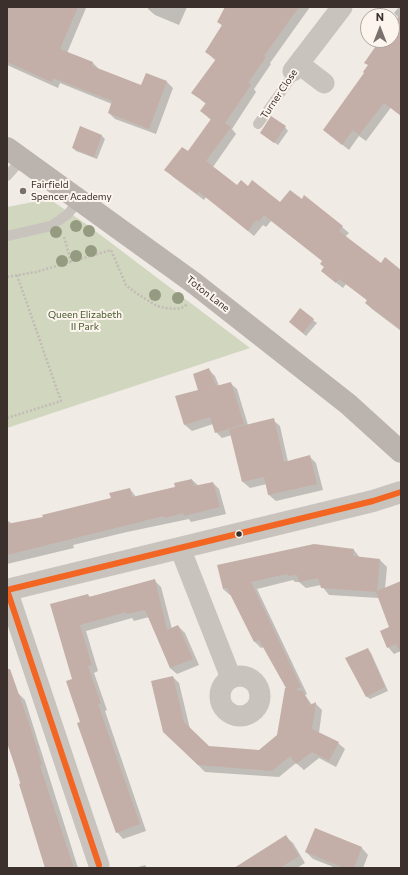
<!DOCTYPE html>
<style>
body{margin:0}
#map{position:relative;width:408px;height:875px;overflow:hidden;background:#f0ebe5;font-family:Commissioner,sans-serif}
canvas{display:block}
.frame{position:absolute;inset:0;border:8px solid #3b302b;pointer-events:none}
.north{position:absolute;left:360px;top:8px;width:40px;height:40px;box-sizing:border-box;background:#fbf5ee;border:1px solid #aea6a0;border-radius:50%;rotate:0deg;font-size:11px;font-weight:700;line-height:16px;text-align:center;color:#3b302b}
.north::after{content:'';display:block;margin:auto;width:14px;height:18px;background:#7a716c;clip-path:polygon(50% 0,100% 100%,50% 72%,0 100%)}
</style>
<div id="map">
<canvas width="408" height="875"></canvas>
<div class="frame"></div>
<div class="north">N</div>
</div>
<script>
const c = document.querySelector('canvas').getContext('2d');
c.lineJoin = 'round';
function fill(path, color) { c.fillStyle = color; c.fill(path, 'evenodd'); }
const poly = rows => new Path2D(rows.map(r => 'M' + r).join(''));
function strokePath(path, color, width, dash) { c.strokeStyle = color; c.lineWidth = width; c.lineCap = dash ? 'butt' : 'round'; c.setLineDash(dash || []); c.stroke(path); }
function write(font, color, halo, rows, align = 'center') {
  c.font = font + ' Commissioner,sans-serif'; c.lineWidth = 4; c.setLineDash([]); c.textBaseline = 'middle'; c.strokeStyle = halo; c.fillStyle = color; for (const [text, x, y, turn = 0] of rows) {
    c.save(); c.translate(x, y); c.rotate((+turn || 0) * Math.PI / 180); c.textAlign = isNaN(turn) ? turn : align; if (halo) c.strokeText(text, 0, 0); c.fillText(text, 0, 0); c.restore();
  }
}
fill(poly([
 [45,196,86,224,250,348,7,428,7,207,33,202]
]), '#d1d6bf');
fill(poly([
 [7,7,85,7,86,8,67,53,93,63,99,69,142,86,167,82,173,88,156,134,115,119,109,113,112,104,60,83,58,88,7,65],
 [148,7,187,7,179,25,155,15,148,9],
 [226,7,310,7,270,63,271,64,254,89,256,92,232,129,236,134,213,167,237,186,248,187,280,204,302,200,305,197,342,227,349,233,345,237,381,264,401,272,401,331,372,309,366,303,368,301,346,284,343,288,329,277,323,261,271,221,266,227,263,225,254,236,206,197,204,200,172,176,211,120,201,111,206,104,193,93,216,61,206,52,223,26,218,22],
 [399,7,401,7,401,94,366,141,359,136,349,150,324,130,365,73,382,40,392,40,392,27,399,18,394,13],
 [285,127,288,131,278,145,261,133],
 [81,128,102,136,105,139,97,159,76,151,73,148],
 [313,320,317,323,306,336,293,325],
 [209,370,215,376,219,386,230,383,237,389,248,425,273,420,280,426,288,462,309,456,316,463,323,490,276,501,269,495,267,484,250,488,243,482,232,435,222,438,216,432,213,424,192,431,185,425],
 [192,480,199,486,213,483,219,489,226,514,191,522,189,519,127,532,73,545,74,548,7,564,7,520,12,524,44,518,112,499,130,489,136,497,176,487],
 [354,550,360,558,380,560,387,567,385,589,401,582,401,651,394,654,388,647,391,628,379,598,329,595,321,585,306,588,299,582,295,582,293,580,257,589,307,694,305,695,312,705,316,704,322,710,319,733,338,743,345,749,336,767,319,758,304,770,296,763,279,777,205,772,164,731,173,677,179,683,190,729,209,747,259,751,278,736,288,689,264,647,261,648,255,642,232,595,230,595,223,589],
 [154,580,161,587,172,629,178,626,185,633,199,665,177,674,170,668,149,617,134,621,132,618,86,631,98,671,94,673,107,710,105,711,146,831,123,839,117,832,81,722,73,680,51,605,88,595,90,597],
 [368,649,371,653,388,691,370,699,366,696],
 [18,693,25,700,78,868,46,868,7,740,7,697],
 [286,837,293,843,305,863,297,868,239,868],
 [362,848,368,855,363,868,336,868,313,859,306,852],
 [145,865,147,868,135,868]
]), '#0003');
fill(poly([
 [7,7,78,7,60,49,93,62,92,66,141,85,146,73,167,81,149,129,108,113,112,101,53,78,52,82,7,62],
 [225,7,299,7,264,56,266,57,248,83,251,85,225,123,231,127,206,161,237,185,241,180,248,186,252,180,280,202,290,190,302,199,304,195,343,226,339,231,381,263,385,257,401,270,401,330,365,303,367,300,339,279,336,283,321,271,324,267,320,264,322,261,264,215,259,222,256,220,248,231,199,192,197,194,164,170,182,147,188,151,211,119,200,111,206,103,191,93,216,59,205,52,222,25,217,22],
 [401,14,401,116,384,103,359,135,353,130,342,145,323,130,364,73,363,72,368,65,364,63,378,43,381,40,392,40,392,25],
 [271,116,286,126,274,143,260,133],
 [80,126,102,135,94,157,72,148],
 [300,308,314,319,303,333,289,322],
 [209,368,216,386,231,382,244,424,215,433,210,417,184,425,175,396,198,390,193,374],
 [274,418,284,462,310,455,317,484,268,495,264,477,242,482,229,429],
 [192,479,194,486,213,482,220,507,184,516,183,513,165,518,164,516,7,555,7,524,43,517,42,515,111,498,109,493,130,488,132,497,175,487,174,483],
 [314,544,354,549,353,556,380,559,377,591,401,581,401,654,396,644,387,648,380,631,389,627,376,592,321,588,318,578,299,582,297,575,288,576,287,574,251,582,301,687,296,690,303,691,310,705,316,702,312,729,339,742,329,761,312,752,296,764,290,756,272,771,198,765,163,732,151,681,173,676,184,722,209,746,259,750,277,735,285,688,286,688,259,640,254,642,227,588,223,589,217,565],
 [155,579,167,630,178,625,193,659,170,668,145,610,126,614,126,612,80,625,92,665,88,666,101,704,98,704,140,824,116,833,77,723,80,722,66,681,72,679,50,604,88,594,89,597],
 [368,648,385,687,366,697,345,658],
 [7,669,10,669,29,723,42,765,40,766,74,868,45,868,19,784,21,783,7,743],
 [315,828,362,847,354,868,344,868,305,852],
 [286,835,299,856,280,868,234,868]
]), '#c3afa7');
strokePath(poly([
 [64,237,71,262],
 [7,277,36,272,111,250,126,285,136,293,157,306,165,308,177,309,184,307,187,304],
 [7,418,61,401,17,275]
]), '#c2bbb6', 2.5, [2, 2]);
strokePath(poly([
 [258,124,291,78,293,71],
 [7,176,22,159],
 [7,236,51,226,68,214,78,201]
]), '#c9c3be', 10);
strokePath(poly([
 [299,64,324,83],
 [293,71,342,7],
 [180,548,231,678],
 [7,590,99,865],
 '220 696a20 20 0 1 1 40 0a20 20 0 1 1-40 0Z'
]), '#c9c3be', 21);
strokePath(poly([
 [7,590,373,501,401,492]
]), '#c9c3be', 22);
strokePath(poly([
 [7,148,194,283,348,404,401,452]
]), '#bab3ae', 22);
strokePath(poly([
 [99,865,7,590,373,501,401,492]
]), '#f26522', 6);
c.fillStyle = '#959b80';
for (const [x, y] of [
 [76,226],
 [89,231],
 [56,232],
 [91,251],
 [76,256],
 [62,261],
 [155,295],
 [178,298]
]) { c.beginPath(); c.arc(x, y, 6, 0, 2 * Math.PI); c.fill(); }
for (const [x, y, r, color] of [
 [23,191,4,"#7a716c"],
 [239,534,3.5,"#3b302b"]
]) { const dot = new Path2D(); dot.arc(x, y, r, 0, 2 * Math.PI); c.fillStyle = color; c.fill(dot); strokePath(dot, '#fbf5ee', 1.5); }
write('10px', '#3b302b', '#fbf5ee', [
 ["Turner Close",279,94,-56],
 ["Toton Lane",208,294,38]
]);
write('10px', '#3b302b', '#fbf5ee', [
 ["Fairfield",31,185],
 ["Spencer Academy",31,197]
], 'left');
write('10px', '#4a5a2e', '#fbf5ee', [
 ["Queen Elizabeth",85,315],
 ["II Park",85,327]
]);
</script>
